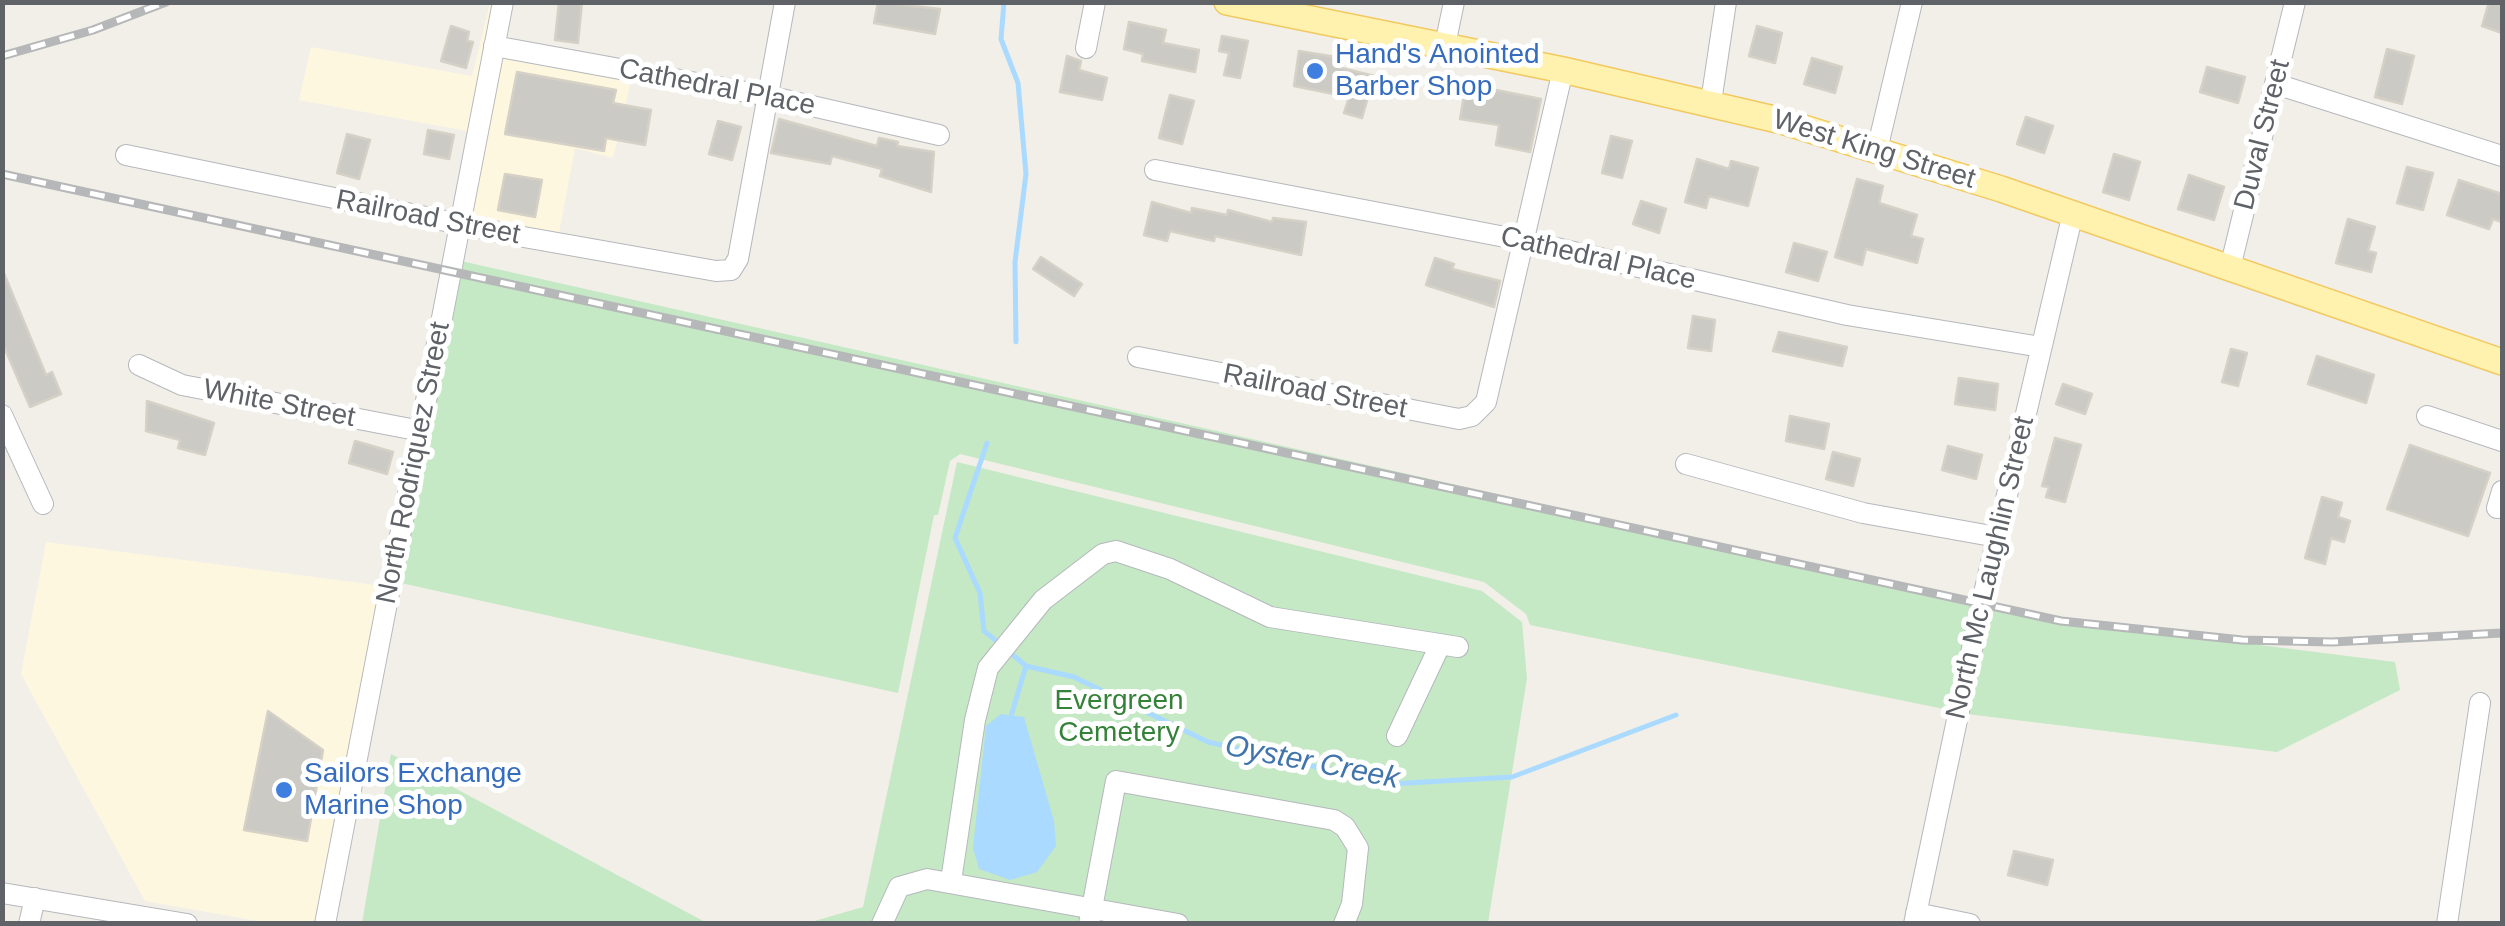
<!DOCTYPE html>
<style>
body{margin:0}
#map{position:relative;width:2505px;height:926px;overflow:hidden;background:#f1efe8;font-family:Arial,sans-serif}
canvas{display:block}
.frame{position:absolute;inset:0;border:5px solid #5f6368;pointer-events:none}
</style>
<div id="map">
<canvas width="2505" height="926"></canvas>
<div class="frame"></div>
</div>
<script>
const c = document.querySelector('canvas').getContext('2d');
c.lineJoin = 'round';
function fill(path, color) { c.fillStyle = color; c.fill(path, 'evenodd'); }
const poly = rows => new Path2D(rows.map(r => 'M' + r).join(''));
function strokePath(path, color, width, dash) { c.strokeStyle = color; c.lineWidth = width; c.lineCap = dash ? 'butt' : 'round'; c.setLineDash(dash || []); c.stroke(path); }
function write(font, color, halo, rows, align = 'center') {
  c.font = font + ' Arial,sans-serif'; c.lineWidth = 10; c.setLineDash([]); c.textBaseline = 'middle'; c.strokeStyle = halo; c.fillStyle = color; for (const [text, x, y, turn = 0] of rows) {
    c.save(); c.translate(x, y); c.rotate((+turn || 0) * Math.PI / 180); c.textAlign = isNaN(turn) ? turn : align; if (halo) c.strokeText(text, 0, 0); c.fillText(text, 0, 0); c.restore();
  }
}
fill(poly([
 [490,3,494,3,467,131,299,100,311,47,472,76],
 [501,57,631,81,613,158,575,148,559,233,470,216],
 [46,542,391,587,336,923,269,923,145,901,21,674]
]), '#fef7e0');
fill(poly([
 [461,261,1972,601,1949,710,1530,625,1526,614,1484,582,960,454,950,461,938,515,934,515,898,693,401,583],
 [957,462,1482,591,1522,622,1527,678,1488,923,804,924,863,907],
 [1990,604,2068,621,2395,662,2400,690,2277,752,1967,714],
 [391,754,707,923,362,923]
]), '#c5e8c5');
fill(poly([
 [1001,714,1024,717,1054,821,1056,846,1037,872,1010,880,979,869,973,848,986,726]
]), '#aadaff');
strokePath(poly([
 [1004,2,1001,39,1018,83,1026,174,1015,262,1016,342],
 [987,443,955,538,980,593,984,631,999,643],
 [1007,650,1026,666,1074,677,1208,742,1390,784,1512,777,1676,715],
 [1011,716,1026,666]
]), '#aadaff', 5);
const building = poly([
 [559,2,582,2,578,43,555,40,559,2],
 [878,2,940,9,935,34,874,23,878,2],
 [2489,2,2502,2,2502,33,2482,26,2489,2],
 [1129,22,1166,30,1163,43,1199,50,1195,72,1142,61,1143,54,1124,49,1129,22],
 [451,26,469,32,467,41,473,42,466,68,441,61,451,26],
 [1757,26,1782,33,1775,63,1749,56,1757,26],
 [1222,36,1248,41,1240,78,1224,75,1229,53,1219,51,1222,36],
 [2387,49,2414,56,2402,104,2375,97,2387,49],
 [1299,51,1336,57,1334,66,1374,76,1362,118,1344,113,1349,97,1294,86,1299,51],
 [1067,56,1081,61,1079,70,1107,78,1102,100,1060,92,1067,56],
 [1812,58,1842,67,1835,93,1804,84,1812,58],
 [2207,67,2245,77,2238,103,2200,92,2207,67],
 [517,72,616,90,613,103,651,110,645,145,606,138,604,151,505,134,517,72],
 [1466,84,1541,99,1530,152,1496,145,1499,125,1460,119,1466,84],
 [1170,95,1194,101,1182,144,1159,138,1170,95],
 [2026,117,2053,126,2044,153,2017,144,2026,117],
 [779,119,877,146,879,138,898,142,897,146,934,152,931,192,880,176,882,169,832,156,830,164,771,153,779,119],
 [718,121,741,127,732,160,709,154,718,121],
 [428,130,454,135,449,159,424,154,428,130],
 [347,134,370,140,359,179,337,173,347,134],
 [1611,136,1632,141,1622,178,1602,173,1611,136],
 [2114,154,2140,162,2129,200,2103,192,2114,154],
 [1697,159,1729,169,1731,161,1758,168,1748,206,1709,196,1706,208,1685,202,1697,159],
 [2407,167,2433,173,2423,210,2397,203,2407,167],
 [505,174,542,180,535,217,498,210,505,174],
 [2189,175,2224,187,2214,220,2178,209,2189,175],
 [1857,179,1883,186,1879,203,1917,215,1911,236,1923,239,1917,263,1866,249,1862,265,1835,257,1857,179],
 [2459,180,2502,194,2502,222,2493,219,2489,229,2447,215,2459,180],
 [1641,201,1666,209,1659,233,1633,224,1641,201],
 [1152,202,1191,213,1192,208,1227,215,1228,210,1272,222,1273,218,1306,222,1301,255,1215,236,1214,241,1170,231,1167,241,1144,235,1152,202],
 [2348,219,2375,227,2368,251,2376,253,2371,272,2336,263,2348,219],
 [1794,243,1827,252,1818,281,1786,272,1794,243],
 [1041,257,1082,284,1074,296,1033,269,1041,257],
 [1435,258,1454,264,1452,269,1500,281,1494,307,1426,285,1435,258],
 [3,271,46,375,52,372,61,394,30,407,2,342,3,271],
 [1693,316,1715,320,1711,351,1688,348,1693,316],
 [1779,332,1847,347,1842,366,1773,351,1779,332],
 [2231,349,2247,353,2238,386,2222,382,2231,349],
 [2317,356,2374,375,2366,403,2308,384,2317,356],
 [1959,378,1998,384,1995,410,1955,404,1959,378],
 [2063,384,2092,394,2085,414,2056,404,2063,384],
 [147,401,214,423,205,455,178,448,180,440,146,431,147,401],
 [1790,416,1829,424,1824,449,1786,441,1790,416],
 [2055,438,2081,445,2065,502,2046,497,2049,487,2042,486,2055,438],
 [355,441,393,452,387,474,349,463,355,441],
 [2410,445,2490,473,2468,536,2387,509,2410,445],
 [1948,446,1982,455,1976,479,1942,470,1948,446],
 [1833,452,1860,459,1853,486,1826,479,1833,452],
 [2322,497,2342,503,2338,517,2350,521,2344,542,2331,538,2325,564,2305,558,2322,497],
 [268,711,323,750,307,841,244,830,268,711],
 [2014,851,2053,860,2047,885,2008,875,2014,851]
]);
fill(building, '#cccac5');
strokePath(building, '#d6d1c6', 2.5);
const minor = poly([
 [1445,45,1454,2],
 [494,46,768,96,939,135],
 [1086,48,1095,2],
 [2276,84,2502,156],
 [1711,102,1726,2],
 [1877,150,1912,2],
 [126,155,518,236,716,271,731,270,738,259,785,2],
 [1155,170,1526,241,1847,315,2041,347],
 [2230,268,2295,2],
 [1138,357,1459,419,1472,416,1486,402,1563,70],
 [139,365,182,385,421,431],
 [2,415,43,504],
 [2427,416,2502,441],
 [1686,464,1863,513,1997,537],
 [2497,508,2502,491],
 [1397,736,1440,645],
 [951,881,975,720,988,668,1043,600,1103,554,1116,551,1170,569,1270,617,1458,647],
 [2,893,187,924],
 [1916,913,1970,924],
 [29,924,35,898],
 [325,924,503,2],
 [882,924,899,887,927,879,1178,924],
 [1089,924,1116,781,1334,820,1345,827,1358,848,1352,904,1344,924],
 [1914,924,1981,606,2073,213],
 [2447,924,2480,703]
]);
const major = poly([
 [1227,2,1563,70,1778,120,2001,189,2502,362]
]);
strokePath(minor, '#b5b8bc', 22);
strokePath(major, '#f2c960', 28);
strokePath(minor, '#fff', 20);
strokePath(major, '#fff2af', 25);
const rail = poly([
 [2,56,93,30,166,2],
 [2,174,2061,621,2242,640,2332,642,2502,633]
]);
strokePath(rail, '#b6b7b8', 9);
strokePath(rail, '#fff', 5, [15]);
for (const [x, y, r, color] of [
 [1315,71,10,"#3f7fe0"],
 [284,790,10,"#3f7fe0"]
]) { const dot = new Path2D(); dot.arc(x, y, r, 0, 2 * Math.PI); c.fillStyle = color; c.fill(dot); strokePath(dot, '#fff', 4); }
write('28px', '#366cbe', '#fff', [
 ["Hand's Anointed",1335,55],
 ["Barber Shop",1335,87],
 ["Sailors Exchange",304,774],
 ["Marine Shop",304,806]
], 'left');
write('28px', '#5f6368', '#fff', [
 ["Cathedral Place",717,88,11],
 ["Duval Street",2263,135,-76],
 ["West King Street",1874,150,17],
 ["Railroad Street",428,218,11],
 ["Cathedral Place",1598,259,13],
 ["Railroad Street",1315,392,11],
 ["White Street",279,404,11],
 ["North Rodriquez Street",414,463,-79],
 ["North Mc Laughlin Street",1991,568,-77]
]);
write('28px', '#348238', '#fff', [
 ["Evergreen",1119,701],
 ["Cemetery",1119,733]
]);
write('italic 30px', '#4174aa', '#fff', [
 ["Oyster Creek",1312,763,11]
]);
</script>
